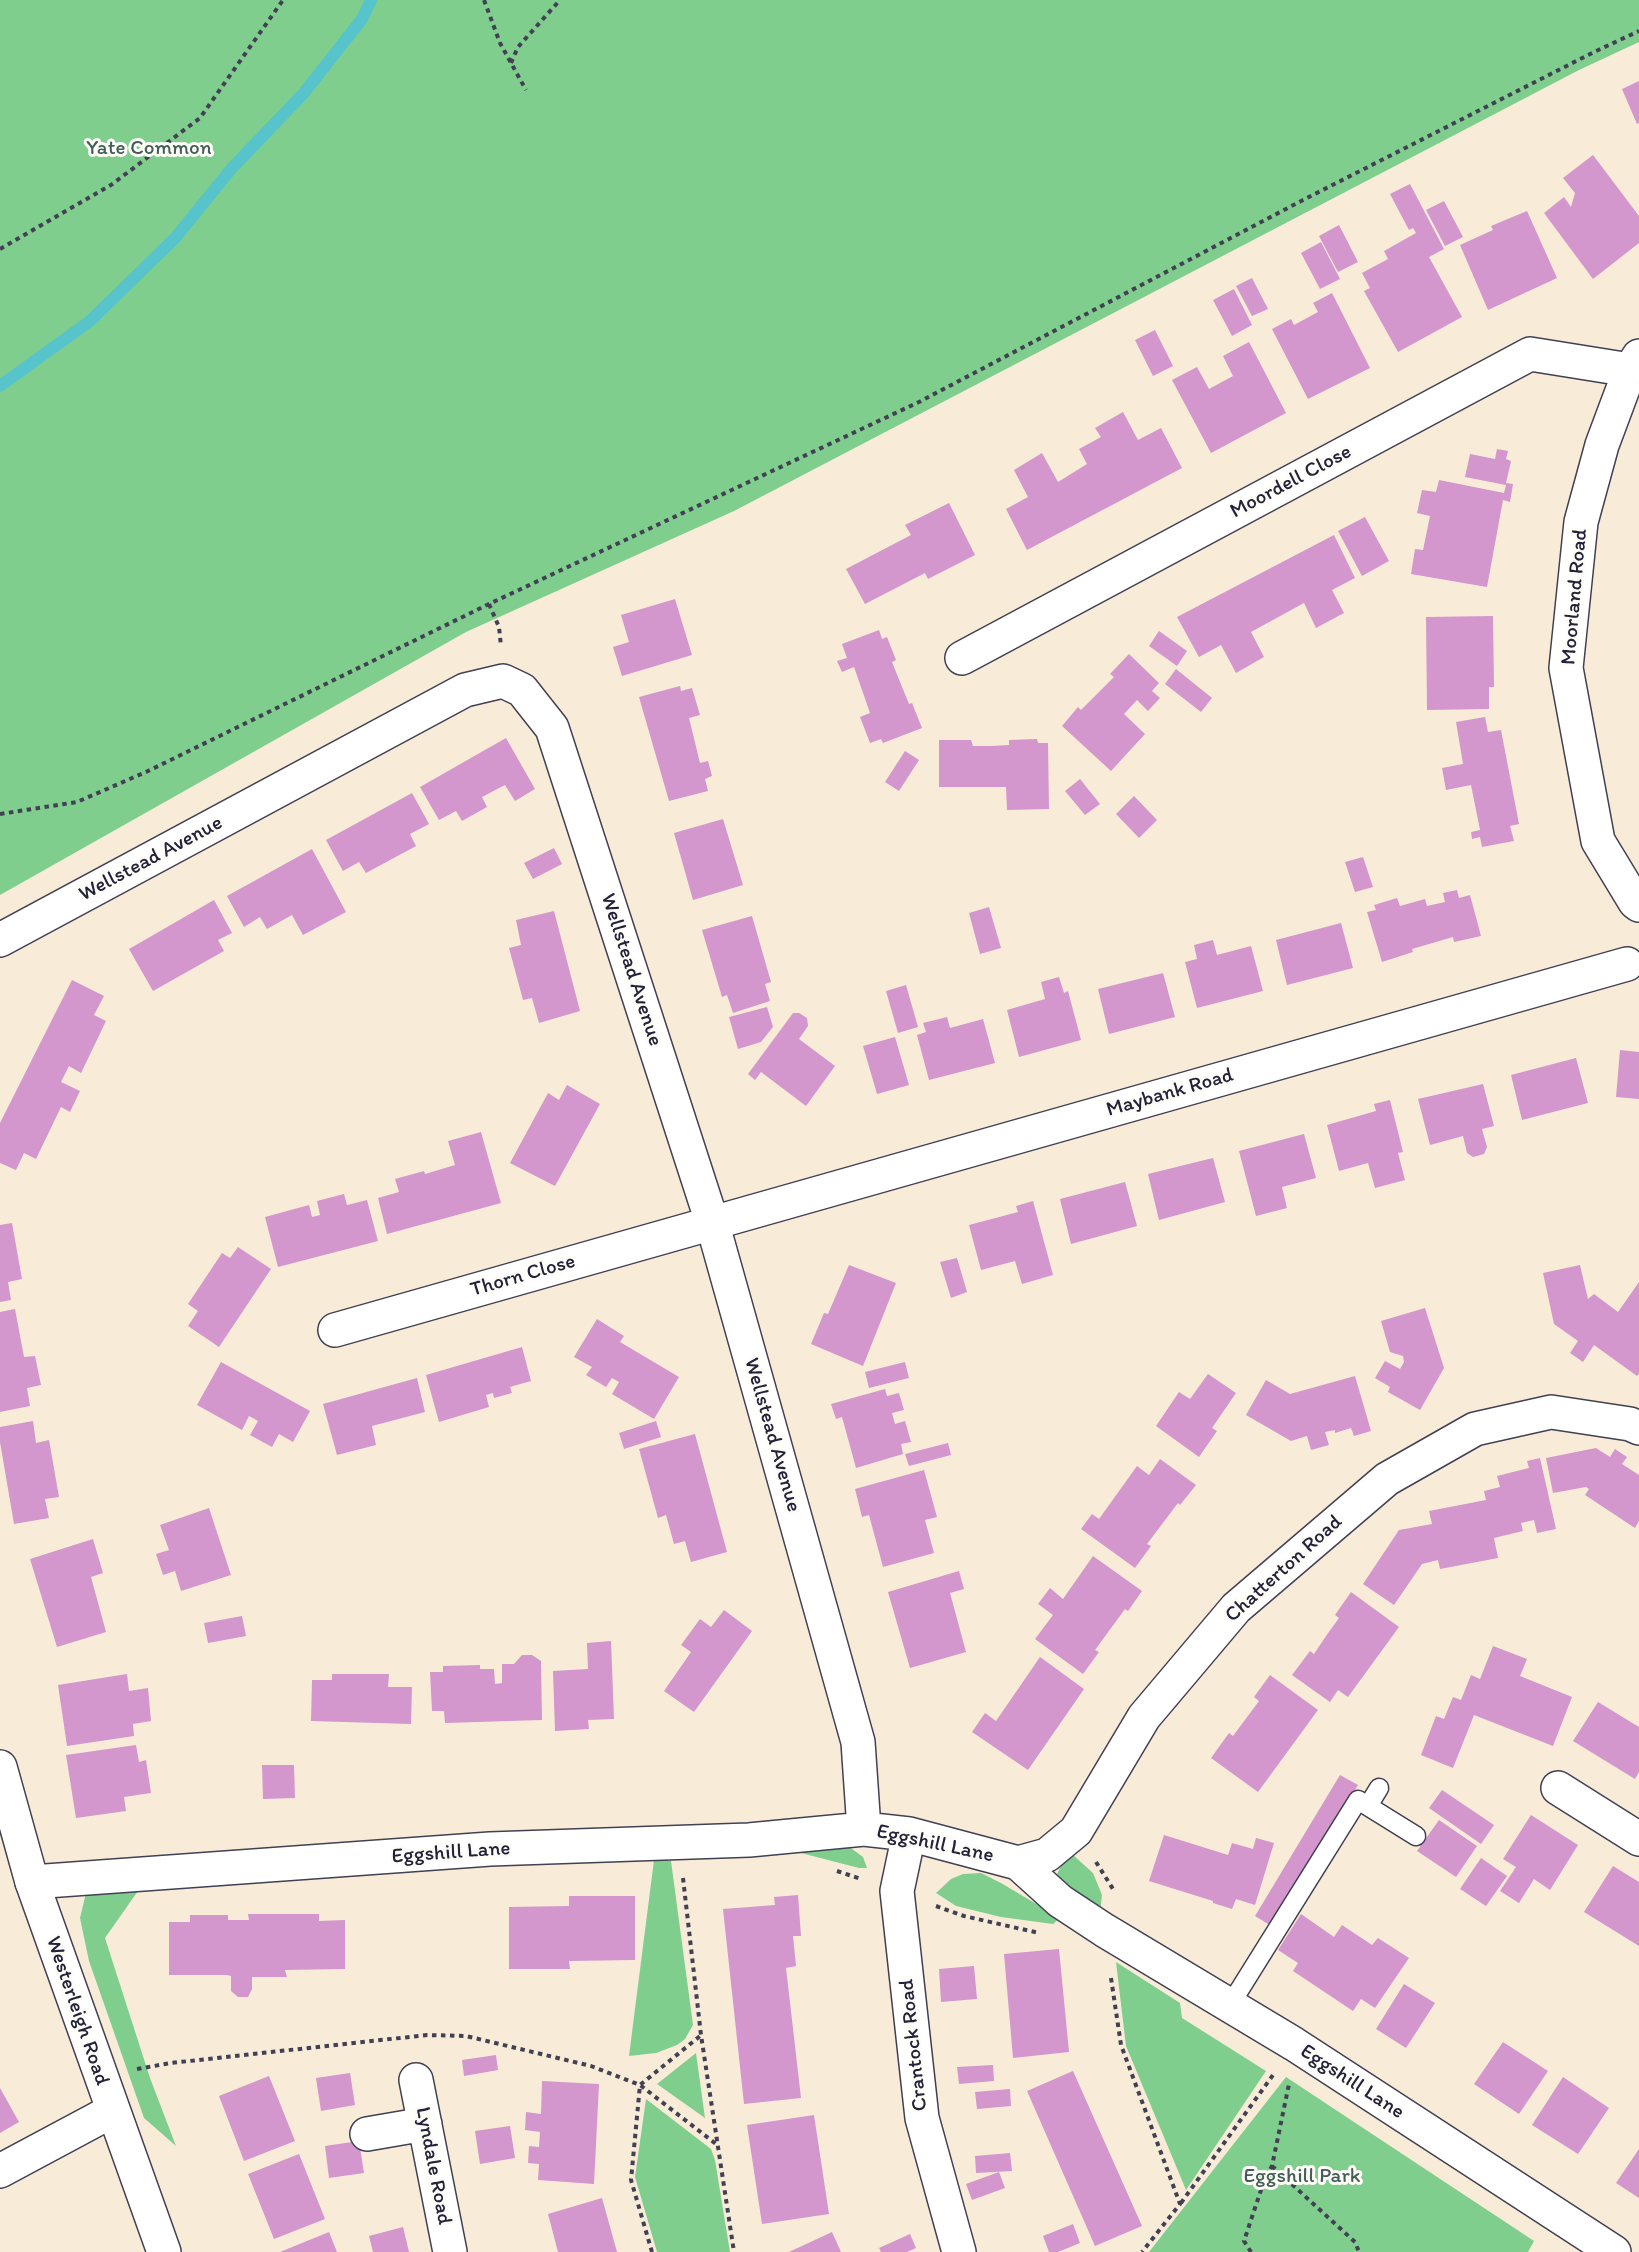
<!DOCTYPE html>
<style>
body{margin:0}
canvas{display:block;background:#f8ebd8}
</style>
<canvas width="1639" height="2252"></canvas>
<script>
const c = document.querySelector('canvas').getContext('2d');
c.lineJoin = 'round';
function fill(path, color) { c.fillStyle = color; c.fill(path, 'evenodd'); }
const poly = rows => new Path2D(rows.map(r => 'M' + r).join(''));
function strokePath(path, color, width, dash) { c.strokeStyle = color; c.lineWidth = width; c.lineCap = dash ? 'butt' : 'round'; c.setLineDash(dash || []); c.stroke(path); }
function write(font, color, halo, rows, align = 'center') {
  c.font = font + ' Itim,sans-serif'; c.lineWidth = 6; c.setLineDash([]); c.textBaseline = 'middle'; c.strokeStyle = halo; c.fillStyle = color; for (const [text, x, y, turn = 0] of rows) {
    c.save(); c.translate(x, y); c.rotate((+turn || 0) * Math.PI / 180); c.textAlign = isNaN(turn) ? turn : align; if (halo) c.strokeText(text, 0, 0); c.fillText(text, 0, 0); c.restore();
  }
}
fill(poly([
 [0,0,1639,0,1639,42,1579,70,734,511,466,632,0,895],
 [844,1843,863,1857,867,1868,859,1868,797,1852],
 [1072,1854,1093,1873,1102,1895,1100,1913,1067,1894,1057,1874,1064,1860],
 [654,1860,671,1861,693,2025,685,2039,677,2045,656,2053,629,2056],
 [981,1873,1001,1883,1060,1918,1053,1924,1001,1917,956,1906,936,1893,951,1879,963,1874],
 [145,1881,105,1938,150,2078,176,2146,144,2118,89,1961,80,1918,86,1893],
 [1116,1962,1180,2003,1182,2018,1266,2071,1186,2190,1126,2046],
 [696,2053,705,2118,657,2084],
 [1286,2077,1534,2241,1528,2252,1149,2252],
 [646,2099,711,2149,715,2160,730,2252,657,2252,635,2177]
]), '#80ce8e');
strokePath(poly([
 [0,386,90,321,175,238,232,168,303,94,362,19,371,0]
]), '#56c4ca', 12);
fill(poly([
 [1639,81,1639,123,1637,124,1622,89],
 [1593,155,1639,216,1639,243,1593,279,1544,213,1564,197,1571,207,1575,193,1563,178],
 [1410,184,1444,249,1429,257,1462,317,1398,352,1364,291,1370,288,1362,273,1388,259,1384,251,1416,233,1413,228,1409,230,1390,194],
 [1444,201,1463,237,1445,246,1426,210],
 [1527,211,1557,278,1488,310,1460,245,1493,230,1491,226],
 [1339,225,1358,262,1338,272,1319,236],
 [1321,242,1340,279,1320,289,1301,253],
 [1252,278,1268,309,1252,316,1236,286],
 [1234,289,1252,325,1232,336,1213,300],
 [1332,293,1370,368,1308,399,1272,329,1291,319,1294,325,1318,312,1313,303],
 [1155,330,1173,366,1153,376,1135,340],
 [1249,342,1286,413,1211,453,1172,380,1197,367,1209,389,1233,376,1223,356],
 [1123,412,1138,440,1161,428,1182,468,1027,550,1006,509,1028,497,1014,470,1042,453,1058,482,1087,464,1079,449,1101,437,1095,428],
 [1497,449,1508,451,1506,459,1511,461,1506,483,1513,484,1510,502,1503,500,1487,587,1411,574,1415,549,1423,550,1430,516,1417,513,1422,490,1436,492,1439,480,1504,493,1506,485,1465,477,1470,454,1495,459],
 [949,503,975,555,928,579,925,573,865,604,846,569,911,535,905,525],
 [1365,517,1389,561,1362,576,1338,531],
 [1334,535,1355,578,1332,590,1344,613,1316,628,1304,603,1251,632,1264,657,1236,673,1221,645,1199,657,1177,617],
 [675,599,692,655,622,676,613,647,629,642,621,615],
 [1493,616,1494,687,1489,687,1489,709,1427,710,1426,617],
 [879,630,882,639,887,637,896,660,892,662,898,677,909,704,912,703,922,728,883,743,881,739,870,743,860,717,870,713,854,667,842,672,837,661,847,658,842,644],
 [1159,631,1187,651,1177,666,1149,646],
 [1129,654,1159,683,1152,691,1160,698,1148,711,1137,700,1124,714,1145,734,1111,771,1062,726,1078,707,1081,710,1114,677,1110,674],
 [1176,669,1212,698,1201,712,1165,684],
 [680,686,681,691,692,688,700,715,689,718,700,763,708,761,712,776,705,779,708,791,669,801,639,697],
 [1485,717,1488,732,1501,730,1519,824,1510,826,1514,841,1482,847,1480,837,1472,839,1471,832,1480,830,1471,785,1446,790,1442,768,1463,764,1456,722],
 [506,738,535,789,515,801,505,785,482,797,487,807,462,821,456,811,439,820,420,787],
 [1037,739,1038,743,1048,743,1049,809,1007,810,1006,787,939,787,939,740,971,740,973,746,992,746,1009,745,1009,740],
 [905,751,919,760,899,791,885,782],
 [1080,779,1100,804,1085,815,1065,791],
 [412,793,429,824,410,834,416,846,366,873,359,862,343,871,326,840],
 [1134,796,1157,820,1139,838,1116,814],
 [723,819,743,885,693,900,674,833],
 [554,848,562,864,533,879,524,863],
 [312,849,346,912,303,935,292,915,267,929,260,917,244,927,227,896],
 [1363,857,1373,887,1355,892,1345,862],
 [1457,890,1459,898,1470,895,1481,936,1454,942,1453,937,1412,949,1413,952,1382,962,1367,912,1376,910,1374,905,1397,898,1400,906,1425,899,1427,906,1445,902,1443,893],
 [214,900,232,933,218,940,224,951,153,991,129,949],
 [989,907,1001,948,980,954,969,913],
 [554,911,580,1011,539,1023,532,998,523,1000,509,948,521,945,516,920],
 [752,916,771,982,765,984,770,1001,733,1013,727,995,722,997,702,930],
 [1341,923,1353,968,1287,985,1276,940],
 [1213,940,1217,955,1251,946,1263,991,1197,1008,1185,962,1197,959,1194,945],
 [1163,973,1175,1017,1109,1034,1098,989],
 [1059,977,1064,993,1068,991,1081,1040,1019,1057,1007,1010,1045,999,1041,982],
 [72,980,104,996,94,1015,106,1021,81,1073,69,1066,61,1082,80,1091,70,1112,61,1107,36,1159,24,1153,16,1170,0,1163,0,1123],
 [906,985,918,1027,898,1033,886,991],
 [767,1007,773,1027,761,1042,738,1049,729,1017],
 [793,1013,799,1013,807,1018,808,1026,799,1039,835,1066,806,1106,761,1072,755,1080,748,1074],
 [947,1017,950,1028,983,1019,995,1063,929,1080,917,1035,926,1032,923,1023],
 [895,1037,909,1085,877,1094,863,1046],
 [1620,1050,1639,1052,1639,1099,1616,1097],
 [1576,1058,1588,1103,1522,1120,1511,1075],
 [1483,1084,1494,1126,1482,1129,1487,1147,1484,1154,1473,1157,1467,1153,1463,1136,1430,1145,1418,1099],
 [567,1085,600,1104,555,1186,510,1163,548,1093,559,1100],
 [1390,1100,1403,1152,1398,1153,1405,1180,1375,1188,1368,1163,1339,1171,1327,1125,1376,1111,1374,1104],
 [481,1132,501,1203,387,1234,378,1198,399,1192,395,1179,424,1171,425,1174,455,1165,448,1141],
 [1304,1134,1316,1178,1282,1187,1287,1208,1256,1216,1239,1151],
 [1213,1158,1225,1202,1159,1220,1148,1174],
 [1125,1182,1137,1226,1071,1244,1060,1199],
 [344,1194,347,1205,367,1200,378,1241,278,1267,265,1217,309,1205,312,1217,320,1215,317,1201],
 [1033,1201,1053,1275,1022,1284,1015,1261,981,1270,969,1225,1018,1212,1016,1206],
 [12,1223,22,1279,8,1282,11,1300,0,1302,0,1225],
 [238,1247,271,1269,219,1347,188,1326,198,1311,188,1304,222,1253,230,1258],
 [957,1258,967,1292,951,1298,940,1262],
 [849,1265,896,1283,863,1366,811,1344,824,1313,828,1314],
 [1580,1265,1588,1299,1594,1294,1618,1312,1639,1282,1639,1374,1637,1376,1594,1345,1583,1362,1570,1353,1578,1341,1554,1324,1543,1273],
 [1425,1308,1444,1368,1420,1410,1388,1392,1390,1387,1375,1378,1385,1361,1400,1369,1404,1362,1403,1356,1390,1352,1381,1321],
 [15,1309,24,1357,35,1356,41,1385,27,1388,30,1406,0,1412,0,1312],
 [597,1319,624,1336,620,1342,679,1377,654,1419,612,1394,619,1382,612,1378,606,1387,586,1375,592,1367,574,1357],
 [522,1347,531,1381,510,1387,512,1393,494,1398,493,1393,486,1395,489,1407,439,1422,426,1375],
 [221,1362,310,1411,293,1442,279,1434,272,1447,250,1435,258,1421,249,1416,242,1430,197,1405],
 [905,1362,909,1378,869,1388,865,1372],
 [1208,1374,1236,1393,1212,1428,1217,1431,1199,1457,1156,1426,1179,1392,1190,1399],
 [1355,1376,1371,1431,1354,1436,1351,1428,1335,1433,1335,1430,1325,1432,1329,1445,1311,1450,1307,1436,1291,1441,1246,1415,1266,1380,1290,1394],
 [417,1378,425,1412,372,1426,376,1445,337,1455,323,1404],
 [885,1389,887,1396,899,1393,904,1410,892,1413,895,1424,905,1421,911,1442,901,1444,903,1454,856,1468,842,1417,836,1419,831,1404],
 [33,1421,36,1443,49,1440,59,1497,45,1499,49,1518,14,1524,0,1442,0,1427],
 [656,1421,661,1437,624,1449,619,1433],
 [695,1434,727,1552,691,1562,685,1541,674,1544,666,1515,658,1518,639,1449],
 [948,1443,951,1455,909,1466,905,1454],
 [1596,1448,1610,1457,1615,1449,1627,1457,1622,1464,1639,1475,1639,1521,1635,1528,1585,1495,1589,1489,1586,1487,1553,1493,1546,1458],
 [1540,1458,1556,1529,1537,1533,1534,1520,1521,1523,1523,1531,1494,1538,1498,1558,1440,1569,1438,1560,1422,1564,1394,1605,1363,1584,1399,1530,1432,1524,1429,1511,1486,1500,1484,1491,1500,1487,1497,1476,1529,1468,1527,1461],
 [1160,1459,1196,1485,1180,1505,1178,1503,1147,1544,1151,1546,1135,1568,1081,1529,1092,1514,1099,1519,1137,1466,1149,1475],
 [924,1470,937,1517,925,1520,934,1553,883,1567,869,1515,862,1517,855,1489],
 [209,1508,231,1575,181,1591,175,1571,163,1575,156,1554,169,1550,160,1525],
 [93,1539,103,1573,91,1577,106,1632,57,1647,30,1559],
 [1093,1556,1142,1591,1128,1611,1125,1609,1095,1650,1099,1652,1083,1674,1035,1639,1053,1615,1038,1604,1050,1588,1063,1599],
 [959,1571,964,1589,950,1593,966,1652,910,1668,888,1592],
 [1351,1592,1399,1627,1348,1697,1338,1690,1330,1702,1292,1675,1310,1651,1314,1654,1326,1636,1339,1618,1335,1615],
 [724,1610,752,1631,694,1712,664,1691,691,1652,681,1645,700,1619,711,1627],
 [242,1616,246,1636,208,1643,204,1623],
 [611,1641,614,1719,588,1720,589,1729,555,1731,553,1671,588,1669,587,1643],
 [1493,1646,1527,1659,1520,1676,1572,1697,1553,1746,1474,1715,1453,1768,1421,1755,1436,1716,1444,1719,1453,1697,1461,1700,1471,1675,1480,1679],
 [522,1655,532,1655,541,1661,542,1720,445,1723,444,1711,432,1711,430,1672,443,1672,443,1666,480,1665,480,1669,494,1669,495,1684,502,1683,502,1664,514,1664],
 [1040,1657,1084,1689,1028,1770,972,1732,985,1713,996,1721],
 [127,1674,129,1691,148,1688,151,1721,133,1724,134,1736,67,1746,58,1685],
 [332,1674,389,1674,388,1687,412,1687,411,1724,311,1721,312,1680,332,1680],
 [1270,1675,1318,1710,1258,1792,1211,1758,1229,1733,1233,1736,1259,1701,1254,1697],
 [1598,1702,1639,1727,1639,1772,1635,1779,1573,1741],
 [136,1745,139,1762,146,1760,151,1793,124,1797,126,1811,76,1818,66,1755],
 [262,1765,294,1765,295,1798,263,1799],
 [1340,1775,1358,1785,1273,1927,1255,1916],
 [1442,1790,1494,1825,1481,1844,1429,1808],
 [1531,1815,1578,1845,1550,1890,1534,1879,1519,1903,1500,1891,1516,1867,1503,1859],
 [1439,1820,1477,1846,1456,1877,1417,1851],
 [1164,1835,1228,1855,1232,1843,1253,1849,1256,1838,1274,1843,1255,1905,1236,1899,1232,1909,1213,1903,1213,1901,1149,1881],
 [1481,1858,1507,1876,1486,1906,1460,1889],
 [1613,1866,1639,1882,1639,1946,1584,1912],
 [798,1895,801,1936,793,1936,796,1966,786,1968,801,2098,744,2104,723,1909,775,1905,774,1897],
 [569,1896,635,1896,635,1960,569,1961,570,1969,509,1969,509,1907,569,1906],
 [248,1914,319,1914,319,1921,345,1920,345,1969,285,1970,287,1977,252,1977,252,1989,248,1997,238,1997,231,1991,231,1976,227,1975,169,1975,169,1922,190,1922,190,1915,228,1915,228,1920,249,1920],
 [1301,1914,1334,1937,1342,1925,1372,1945,1378,1938,1409,1958,1375,2008,1361,1999,1353,2011,1293,1971,1298,1963,1278,1950],
 [1059,1949,1069,2052,1013,2058,1004,1954],
 [974,1966,977,1999,941,2002,939,1969],
 [1404,1984,1435,2003,1406,2048,1376,2029],
 [1503,2042,1548,2071,1519,2114,1474,2084],
 [496,2055,498,2070,464,2076,462,2060],
 [993,2065,994,2081,959,2084,957,2067],
 [1073,2071,1142,2226,1095,2246,1027,2091],
 [350,2073,355,2105,321,2111,316,2078],
 [269,2076,295,2141,244,2161,219,2096],
 [1563,2077,1609,2108,1578,2154,1532,2125],
 [542,2081,599,2084,594,2184,538,2180,539,2164,528,2163,529,2146,539,2147,540,2132,525,2130,526,2112,541,2114],
 [0,2088,19,2122,0,2133],
 [1010,2089,1011,2106,977,2109,975,2092],
 [814,2115,829,2214,762,2224,747,2125],
 [510,2126,515,2158,480,2164,475,2131],
 [359,2141,364,2173,329,2178,325,2146],
 [1639,2149,1639,2198,1616,2183],
 [1010,2153,1012,2171,976,2173,975,2156],
 [299,2154,325,2219,274,2239,248,2174],
 [999,2172,1005,2188,972,2200,966,2184],
 [602,2198,617,2252,558,2252,548,2214],
 [1073,2224,1080,2243,1058,2252,1049,2252,1043,2236],
 [403,2227,409,2252,373,2252,369,2236],
 [329,2232,337,2252,280,2252],
 [832,2232,841,2252,789,2252],
 [910,2234,916,2248,907,2252,881,2252,879,2248]
]), '#d397cd');
const lane = poly([
 [1368,1806,1379,1788],
 [1230,2005,1358,1800,1416,1836]
]);
const street = poly([
 [1639,356,1630,370,1602,445,1581,522,1566,668,1598,841,1635,902,1639,905],
 [962,658,1530,354,1630,370],
 [0,940,465,690,503,681,522,690,552,728,712,1222,858,1742,864,1829],
 [335,1330,1627,964],
 [1558,1788,1639,1839],
 [909,1834,897,1891,922,2118,959,2252],
 [1018,1863,1047,1855,1076,1831,1144,1717,1236,1608,1387,1479,1475,1429,1551,1412,1630,1424,1639,1428],
 [32,1882,490,1849,749,1840,864,1829,909,1834,1018,1863,1060,1901,1104,1930,1294,2044,1614,2252],
 [416,2080,450,2252],
 [367,2134,425,2124],
 [0,2171,112,2111]
]);
const secondary = poly([
 [0,1767,32,1882,164,2252]
]);
strokePath(lane, '#424053', 21);
strokePath(street, '#424053', 36);
strokePath(secondary, '#424053', 36);
strokePath(poly([
 [484,0,500,43,526,90],
 [511,63,518,47,560,0],
 [0,249,111,185,200,118,283,0],
 [489,604,499,627,501,646],
 [0,814,77,802,146,772,489,604,919,402,1303,200,1594,52,1639,31],
 [1096,1862,1113,1889],
 [837,1871,861,1879],
 [683,1878,701,2035,734,2252],
 [936,1906,964,1916,1039,1933],
 [1111,1978,1121,2045,1180,2204,1142,2252],
 [137,2069,171,2063,427,2035,466,2036,591,2066,640,2085,716,2144],
 [1272,2166,1355,2242,1359,2252],
 [1181,2203,1273,2075],
 [652,2252,631,2180,640,2085,700,2036],
 [1251,2252,1244,2241,1265,2178,1272,2166,1289,2084]
]), '#424053', 4, [4.5, 4.5]);
strokePath(lane, '#fff', 18);
strokePath(street, '#fff', 33);
strokePath(secondary, '#fff', 33);
write('21px', '#435e58', '#fdfcf7', [
 ["Yate Common",149,149],
 ["Eggshill Park",1302,2177]
]);
write('21px', '#22223b', '#fdfcf7', [
 ["Moordell Close",1291,482,-28],
 ["Moorland Road",1575,597,-85],
 ["Wellstead Avenue",151,859,-28],
 ["Wellstead Avenue",631,970,72],
 ["Maybank Road",1170,1093,-16],
 ["Thorn Close",523,1276,-16],
 ["Wellstead Avenue",772,1435,74],
 ["Chatterton Road",1284,1569,-42],
 ["Eggshill Lane",935,1844,12],
 ["Eggshill Lane",451,1853,-4],
 ["Westerleigh Road",77,2011,71],
 ["Crantock Road",914,2045,-96],
 ["Eggshill Lane",1352,2082,33],
 ["Lyndale Road",433,2166,79]
]);
</script>
